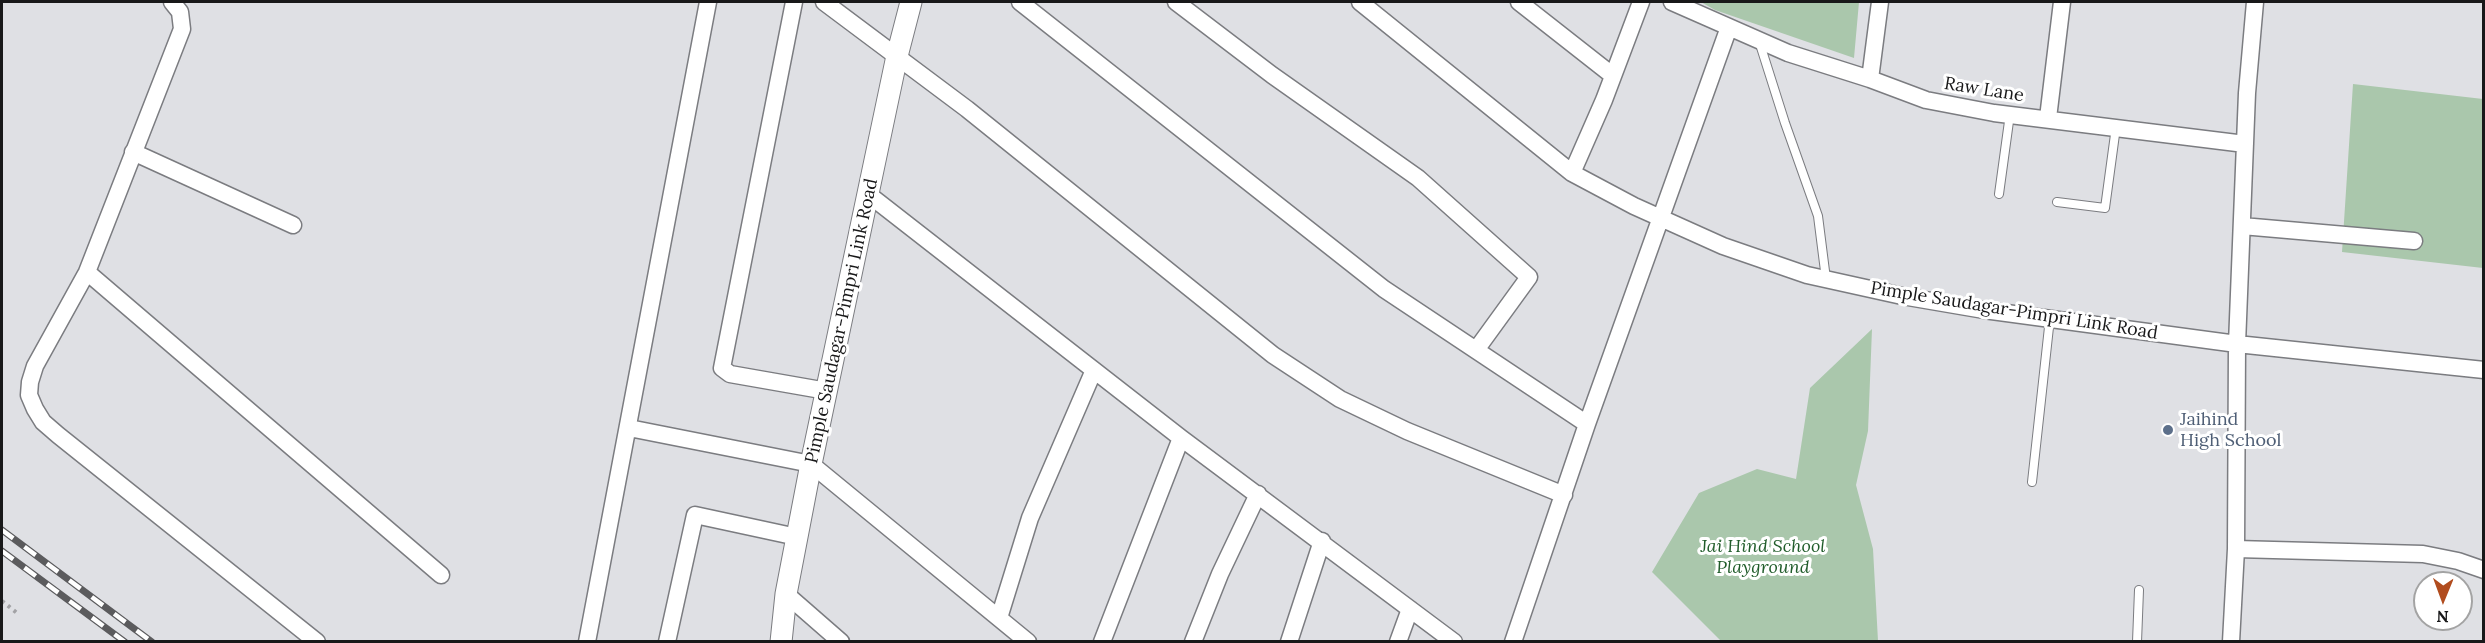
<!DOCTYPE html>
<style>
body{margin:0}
#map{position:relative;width:2485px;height:643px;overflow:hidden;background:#dfe0e4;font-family:Lora,serif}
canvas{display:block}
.frame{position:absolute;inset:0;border:3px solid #181819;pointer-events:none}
.north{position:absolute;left:2413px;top:571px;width:60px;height:60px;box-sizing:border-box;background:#fff;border:2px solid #a3a3a3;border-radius:50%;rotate:181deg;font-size:16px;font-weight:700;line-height:24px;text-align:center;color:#181819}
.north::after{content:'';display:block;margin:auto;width:21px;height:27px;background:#b14c1e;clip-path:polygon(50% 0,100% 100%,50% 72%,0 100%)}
</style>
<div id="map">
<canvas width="2485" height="643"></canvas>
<div class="frame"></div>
<div class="north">N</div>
</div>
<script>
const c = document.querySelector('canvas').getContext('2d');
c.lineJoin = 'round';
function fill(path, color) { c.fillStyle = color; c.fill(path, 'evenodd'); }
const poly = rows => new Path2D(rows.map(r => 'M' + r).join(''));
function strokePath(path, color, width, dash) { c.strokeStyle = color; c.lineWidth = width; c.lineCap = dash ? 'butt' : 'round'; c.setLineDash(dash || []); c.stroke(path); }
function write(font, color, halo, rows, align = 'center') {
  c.font = font + ' Lora,serif'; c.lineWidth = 6; c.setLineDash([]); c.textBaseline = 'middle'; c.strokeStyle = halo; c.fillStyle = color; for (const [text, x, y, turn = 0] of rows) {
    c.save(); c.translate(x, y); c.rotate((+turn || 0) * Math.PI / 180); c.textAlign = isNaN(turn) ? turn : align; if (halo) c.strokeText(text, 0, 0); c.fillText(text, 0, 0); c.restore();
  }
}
fill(poly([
 [1701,2,1859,2,1854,58,1715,10],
 [2353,84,2483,99,2483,268,2342,252],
 [1872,329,1868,431,1856,485,1873,549,1878,641,1721,641,1652,572,1699,493,1757,469,1796,479,1810,388]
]), '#aac7ac');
const service = poly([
 [1759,41,1785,123,1818,216,1826,279],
 [1999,194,2010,114],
 [2057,202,2105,208,2116,127],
 [2032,482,2050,318],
 [2137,642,2139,590]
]);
const minor = poly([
 [172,2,180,12,182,29,87,272,35,366,30,382,29,395,35,409,43,422,58,435,317,642],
 [794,2,722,368,730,374,827,391],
 [824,2,967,109,1273,355,1340,399,1407,431,1564,495],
 [1020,2,1384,289,1587,424],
 [1176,2,1272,75,1418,178,1529,277,1476,350],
 [1360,2,1572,173,1634,206,1723,246,1807,275,1902,296,1984,310,2237,344,2484,370],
 [1519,2,1612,75],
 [1672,2,1788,53,1870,79,1926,100,1994,113,2245,144],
 [1870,79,1880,2],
 [2048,118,2062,2],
 [133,152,293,225],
 [1572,173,1604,100,1641,2],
 [868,194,1181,438,1454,642],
 [2242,226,2414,241],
 [87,272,441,575],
 [629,428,811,464,1028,642],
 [2236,549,2423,554,2458,561,2484,570],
 [786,594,841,642],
 [999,618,1030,518,1094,370],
 [587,642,708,2],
 [667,642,695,515,797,537],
 [1102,642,1181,438],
 [1193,642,1220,574,1258,494],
 [1289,642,1322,541],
 [1398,642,1410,609],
 [1513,642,1587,424,1729,27],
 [2231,642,2236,549,2237,344,2247,93,2255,2]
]);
const tertiary = poly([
 [781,642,786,594,811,464,897,56,911,2]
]);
strokePath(service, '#7b7c80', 10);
strokePath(minor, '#7b7c80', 19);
strokePath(tertiary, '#7b7c80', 23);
strokePath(poly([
 [2,601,17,613]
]), '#a2a2a5', 4, [3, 4.5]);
strokePath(service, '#fff', 8);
strokePath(minor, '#fff', 16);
strokePath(tertiary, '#fff', 21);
const rail = poly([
 [2,530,152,642],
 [2,551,125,642]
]);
strokePath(rail, '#5b5b5d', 7);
strokePath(rail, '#fff', 4.5, [14]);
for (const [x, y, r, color] of [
 [2168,430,6,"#5c6f8a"]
]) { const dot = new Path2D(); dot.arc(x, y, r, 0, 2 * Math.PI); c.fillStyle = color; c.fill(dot); strokePath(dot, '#fff', 2); }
write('18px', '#181819', '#fff', [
 ["Raw Lane",1984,90,9],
 ["Pimple Saudagar-Pimpri Link Road",2014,311,9],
 ["Pimple Saudagar-Pimpri Link Road",842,321,-78]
]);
write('18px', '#4e5e75', '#fff', [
 ["Jaihind",2180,420],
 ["High School",2180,441]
], 'left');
write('italic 18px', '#205c2a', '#fff', [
 ["Jai Hind School",1763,547],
 ["Playground",1763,568]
]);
</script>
